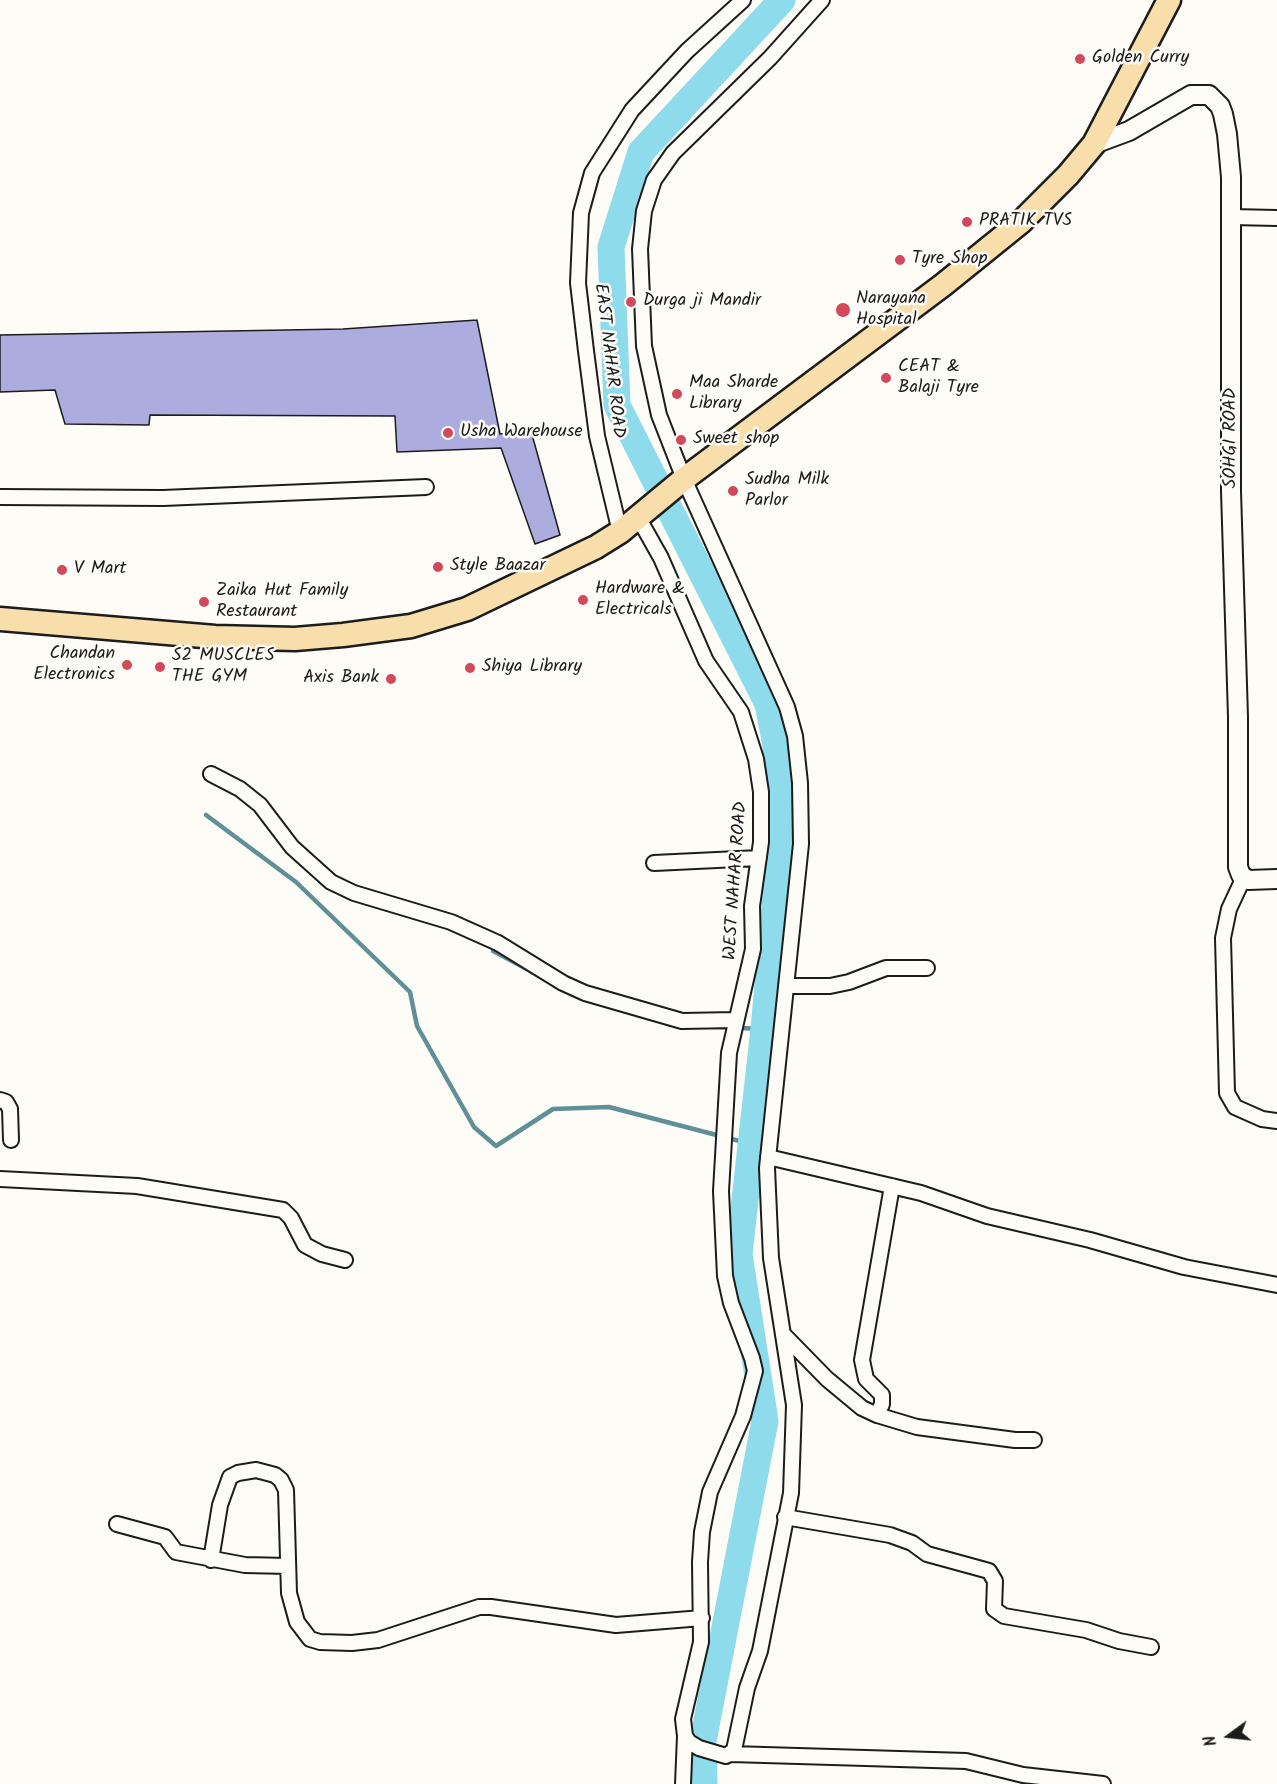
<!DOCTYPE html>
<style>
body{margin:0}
#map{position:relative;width:1277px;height:1784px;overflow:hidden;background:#fdfcf7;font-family:Kalam,sans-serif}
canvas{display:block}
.north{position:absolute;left:1199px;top:1706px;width:60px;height:60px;-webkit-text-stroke:4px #fdfcf7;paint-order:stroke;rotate:255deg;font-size:16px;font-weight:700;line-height:24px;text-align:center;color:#1c1c1c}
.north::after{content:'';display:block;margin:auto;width:21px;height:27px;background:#1c1c1c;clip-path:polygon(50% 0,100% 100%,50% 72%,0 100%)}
</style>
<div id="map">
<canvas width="1277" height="1784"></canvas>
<div class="north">N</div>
</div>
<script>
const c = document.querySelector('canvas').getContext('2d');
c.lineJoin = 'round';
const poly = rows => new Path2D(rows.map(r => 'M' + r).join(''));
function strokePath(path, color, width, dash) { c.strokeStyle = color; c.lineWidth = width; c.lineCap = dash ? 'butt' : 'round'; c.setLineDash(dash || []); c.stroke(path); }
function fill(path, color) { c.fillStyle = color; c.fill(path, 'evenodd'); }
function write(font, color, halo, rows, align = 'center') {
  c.font = font + ' Kalam,sans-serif'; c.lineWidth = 5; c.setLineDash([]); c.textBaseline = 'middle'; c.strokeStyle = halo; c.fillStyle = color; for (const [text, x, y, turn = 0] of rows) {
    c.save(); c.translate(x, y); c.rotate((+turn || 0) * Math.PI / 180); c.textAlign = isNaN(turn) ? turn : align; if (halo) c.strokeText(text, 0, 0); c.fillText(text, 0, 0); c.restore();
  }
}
strokePath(poly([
 [206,815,296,882,410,992,417,1026,474,1127,496,1146,553,1109,609,1107,751,1144],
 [493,951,538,975],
 [693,1026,764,1029]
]), '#608f98', 4.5);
strokePath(poly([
 [704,1784,703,1741,765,1421,739,1254,764,1029,781,839,776,745,768,704,617,405,611,247,641,152,782,0]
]), '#8ddbeb', 27);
const building = poly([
 [477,320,500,434,531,431,560,535,535,544,501,448,397,452,395,416,150,415,149,425,65,424,55,390,0,392,0,335,343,329,477,320]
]);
fill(building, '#acadde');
strokePath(building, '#1c1c1c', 1.5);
const minor = poly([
 [1231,217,1277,218],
 [0,497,163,498,426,487],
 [638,517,661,558,706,661,741,712,756,759,761,792,761,842,752,906,753,949,729,1053,721,1191,725,1276,731,1303,752,1358,755,1371,743,1416,710,1492,702,1532,700,1562,701,1642,683,1719,685,1736,689,1742,699,1748,726,1756,734,1750,747,1688,760,1651,791,1493,794,1405,771,1258,767,1168,801,844,800,783,795,736,787,707,684,479,659,415,644,346,640,249,644,211,654,180,673,153,770,58,822,0],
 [620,532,597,436,586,351,578,283,581,213,592,173,632,110,687,51,743,0],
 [211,774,240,789,260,805,292,847,331,882,354,893,451,922,498,943,563,983,585,993,682,1021,735,1020],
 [654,863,759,858],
 [1243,879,1229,909,1223,938,1227,1093,1235,1107,1262,1119,1277,1121],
 [786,986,830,986,849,982,886,968,927,968],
 [0,1100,6,1102,10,1109,11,1140],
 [768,1157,921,1193,987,1216,1090,1240,1184,1267,1277,1285],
 [0,1179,137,1186,283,1210,291,1218,305,1245,322,1254,345,1260],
 [783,1334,827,1379,862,1408,877,1415,917,1427,1015,1440,1034,1440],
 [877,1415,882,1404,882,1395,866,1379,862,1360,892,1186],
 [785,1517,890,1535,912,1543,927,1554,989,1571,995,1581,994,1609,1004,1616,1086,1630,1119,1641,1151,1647],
 [117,1524,165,1537,176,1552,245,1565,288,1566],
 [211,1560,220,1505,230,1477,238,1473,256,1470,275,1475,281,1480,286,1490,289,1593,297,1622,310,1639,320,1642,352,1643,378,1640,479,1607,491,1607,616,1625,702,1618],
 [731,1754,966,1761,1023,1775,1103,1784],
 [683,1784,685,1736]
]);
const tertiary = poly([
 [1094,144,1129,131,1191,95,1209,95,1220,106,1223,114,1227,134,1231,177,1231,491,1238,717,1238,867,1241,875,1248,880,1277,879]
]);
const primary = poly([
 [0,619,215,637,295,639,343,635,411,626,467,609,596,547,620,532,684,479,943,285,1021,222,1068,175,1094,144,1169,0]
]);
strokePath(minor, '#1c1c1c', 18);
strokePath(tertiary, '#1c1c1c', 22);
strokePath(primary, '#1c1c1c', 27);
strokePath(minor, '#fdfcf7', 14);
strokePath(tertiary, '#fdfcf7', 18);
strokePath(primary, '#f8deab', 22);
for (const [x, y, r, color] of [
 [1080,59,6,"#d1495b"],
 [967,222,6,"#d1495b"],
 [900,260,6,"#d1495b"],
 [631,302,6,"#d1495b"],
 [843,310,8,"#d1495b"],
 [886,378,6,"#d1495b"],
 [677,394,6,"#d1495b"],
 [448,433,6,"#d1495b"],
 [681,440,6,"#d1495b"],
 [733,491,6,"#d1495b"],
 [438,567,6,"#d1495b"],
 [62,570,6,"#d1495b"],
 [583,600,6,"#d1495b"],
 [204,602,6,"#d1495b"],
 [127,665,6,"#d1495b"],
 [160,667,6,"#d1495b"],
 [470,668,6,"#d1495b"],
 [391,679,6,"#d1495b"]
]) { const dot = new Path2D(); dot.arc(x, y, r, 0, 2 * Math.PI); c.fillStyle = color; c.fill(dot); strokePath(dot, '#fdfcf7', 2); }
write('18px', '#1c1c1c', '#fdfcf7', [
 ["Golden Curry",1092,59],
 ["PRATIK TVS",979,222],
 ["Tyre Shop",912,260],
 ["Narayana",856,300],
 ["Hospital",856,321],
 ["Durga ji Mandir",643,302],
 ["CEAT &",898,368],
 ["Balaji Tyre",898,389],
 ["Maa Sharde",689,384],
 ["Library",689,405],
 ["Usha Warehouse",460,433],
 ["Sweet shop",693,440],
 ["Sudha Milk",745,481],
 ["Parlor",745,502],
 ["Style Baazar",450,567],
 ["V Mart",74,570],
 ["Hardware &",595,590],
 ["Electricals",595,611],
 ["Zaika Hut Family",216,592],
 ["Restaurant",216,613],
 ["Chandan",115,655,"right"],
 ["Electronics",115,676,"right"],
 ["S2 MUSCLES",172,657],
 ["THE GYM",172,678],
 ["Shiya Library",482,668],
 ["Axis Bank",379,679,"right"]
], 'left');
write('18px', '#1c1c1c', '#fdfcf7', [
 ["EAST NAHAR ROAD",608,361,83],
 ["SOHGI ROAD",1232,438,-90],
 ["WEST NAHAR ROAD",737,881,-86]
]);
</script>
